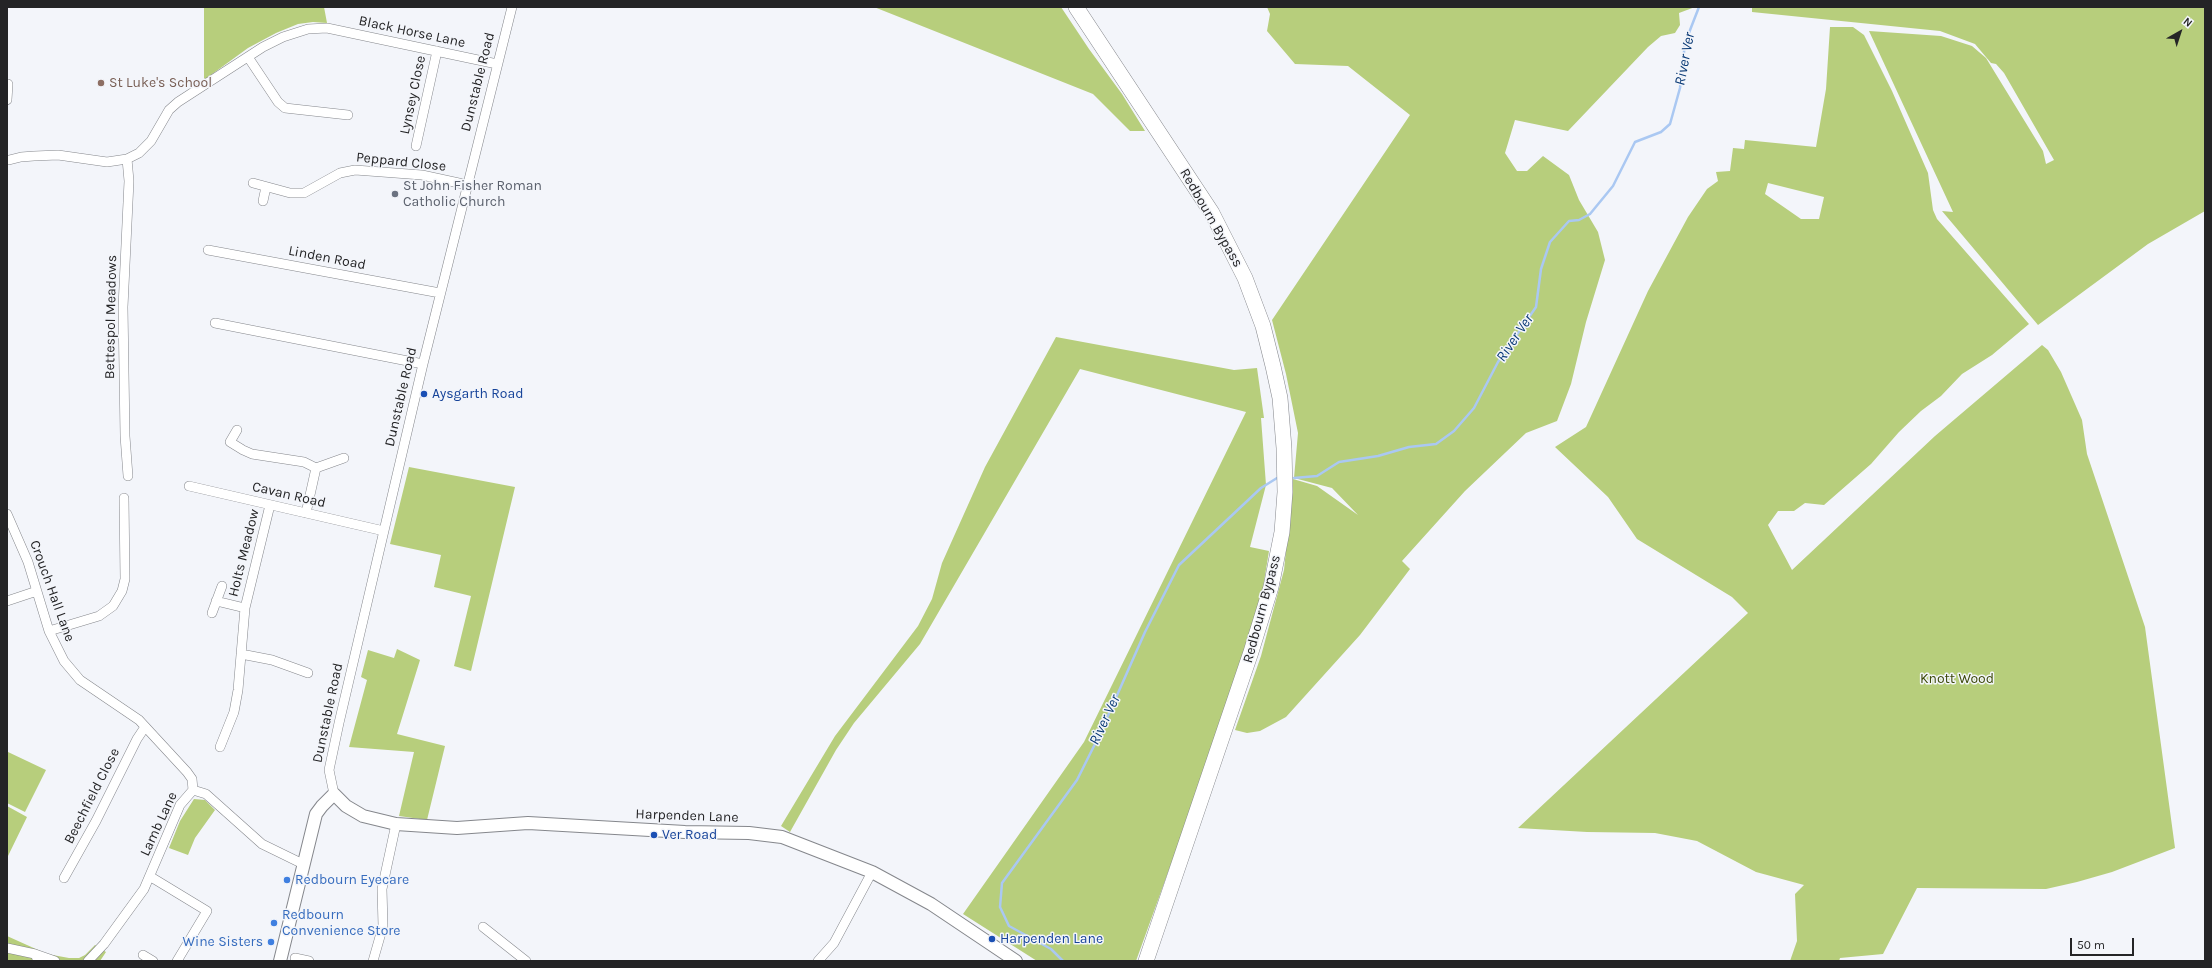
<!DOCTYPE html>
<style>
body{margin:0}
#map{position:relative;width:2212px;height:968px;overflow:hidden;background:#f3f5fa;font-family:Karla,sans-serif}
canvas{display:block}
.frame{position:absolute;inset:0;border:8px solid #242426;pointer-events:none}
.north{position:absolute;left:2160px;top:12px;width:40px;height:40px;-webkit-text-stroke:3px #f3f5fa;paint-order:stroke;rotate:39deg;font-size:11px;font-weight:700;line-height:16px;text-align:center;color:#242426}
.north::after{content:'';display:block;margin:auto;width:14px;height:18px;background:#242426;clip-path:polygon(50% 0,100% 100%,50% 72%,0 100%)}
.scale{position:absolute;left:2070px;top:938px;width:64px;height:18px;box-sizing:border-box;border:2px solid #242426;border-top:0;padding-left:5px;font-size:12px;line-height:14px;white-space:nowrap;color:#242426;-webkit-text-stroke:3px #f3f5fa;paint-order:stroke}
</style>
<div id="map">
<canvas width="2212" height="968"></canvas>
<div class="frame"></div>
<div class="north">N</div>
<div class="scale">50 m</div>
</div>
<script>
const c = document.querySelector('canvas').getContext('2d');
c.lineJoin = 'round';
function fill(path, color) { c.fillStyle = color; c.fill(path, 'evenodd'); }
const poly = rows => new Path2D(rows.map(r => 'M' + r).join(''));
function strokePath(path, color, width, dash) { c.strokeStyle = color; c.lineWidth = width; c.lineCap = dash ? 'butt' : 'round'; c.setLineDash(dash || []); c.stroke(path); }
function write(font, color, halo, rows, align = 'center') {
  c.font = font + ' Karla,sans-serif'; c.lineWidth = 3; c.setLineDash([]); c.textBaseline = 'middle'; c.strokeStyle = halo; c.fillStyle = color; for (const [text, x, y, turn = 0] of rows) {
    c.save(); c.translate(x, y); c.rotate((+turn || 0) * Math.PI / 180); c.textAlign = isNaN(turn) ? turn : align; if (halo) c.strokeText(text, 0, 0); c.fillText(text, 0, 0); c.restore();
  }
}
fill(poly([
 [204,7,324,7,327,23,313,22,298,24,276,33,248,48,204,80],
 [874,7,1061,7,1089,49,1122,94,1145,131,1130,131,1093,94],
 [1267,7,1695,7,1679,13,1680,25,1675,33,1661,36,1648,47,1568,131,1515,120,1505,153,1517,171,1527,171,1543,156,1569,175,1579,200,1598,232,1605,260,1586,322,1571,384,1557,421,1526,433,1465,491,1402,561,1410,569,1360,635,1286,717,1260,731,1247,733,1235,730,1261,656,1284,570,1293,479,1317,486,1358,515,1332,488,1294,478,1298,433,1286,374,1272,320,1410,115,1348,66,1295,64,1267,31,1270,14],
 [1752,7,2205,7,2205,211,2148,244,2038,325,1942,211,1953,212,1869,31,1941,36,1972,46,1986,58,2043,151,2046,164,2054,160,2004,73,1996,64,1991,63,1975,44,1940,31,1752,12],
 [1830,27,1853,27,1864,35,1892,91,1928,173,1933,210,1937,219,2029,324,1992,355,1962,374,1941,396,1921,411,1899,432,1871,464,1824,505,1805,503,1794,511,1778,511,1768,525,1792,570,1935,436,2042,345,2048,350,2061,372,2082,420,2087,454,2145,627,2175,848,2112,872,2077,882,2046,889,1917,888,1883,954,1840,958,1839,961,1790,961,1797,941,1795,894,1804,885,1756,872,1697,841,1655,833,1587,832,1518,828,1748,613,1732,597,1637,539,1608,497,1555,447,1586,427,1648,291,1688,217,1707,189,1718,181,1716,172,1730,171,1733,148,1744,149,1745,140,1816,147,1826,89],
 [1768,183,1824,197,1819,219,1801,219,1765,194],
 [1056,337,1234,370,1257,368,1264,418,1261,418,1266,485,1250,547,1269,551,1263,588,1232,695,1136,961,1037,961,963,914,1084,742,1246,412,1080,369,920,644,854,723,836,750,790,832,781,826,835,736,918,626,932,599,942,563,985,467],
 [409,467,515,487,471,671,454,666,471,596,434,587,441,555,390,544],
 [397,649,420,660,397,734,445,746,427,820,399,816,414,752,349,747,367,680,361,677,368,650,394,658],
 [8,752,46,770,25,812,7,803],
 [194,799,205,800,215,810,195,838,188,855,169,848,180,821],
 [7,806,27,817,8,856,7,856],
 [7,936,47,954,69,958,79,958,85,955,95,945,106,952,100,961,7,961]
]), '#b7ce7c');
strokePath(poly([
 [1294,478,1317,476,1339,462,1378,456,1409,447,1436,444,1454,431,1474,408,1498,362,1536,307,1541,269,1550,242,1569,221,1579,220,1590,214,1613,186,1635,142,1661,132,1670,124,1680,88,1685,43,1699,7],
 [1063,961,1051,949,1009,926,1000,907,1002,883,1077,780,1099,736,1145,632,1179,565,1261,488,1277,478]
]), '#aac8f2', 2.5);
const minor = poly([
 [248,57,278,102,285,108,348,115],
 [7,100,8,84],
 [416,146,437,51],
 [127,159,129,181,123,307,125,436,128,476],
 [9,160,21,157,34,156,58,155,107,162,127,159,139,153,151,141,169,110,178,102,263,47,283,37,308,29,327,28,497,64],
 [253,183,290,193,304,193,340,173,355,170,422,175,468,185],
 [263,201,266,187],
 [208,250,440,293],
 [215,323,423,364],
 [237,430,230,442,243,450,252,454,304,462,316,468,306,513],
 [316,468,344,458],
 [189,486,384,531],
 [7,514,28,562,49,631,64,661,80,680,139,720,187,772,192,779,193,790],
 [7,601,37,591],
 [216,601,245,608],
 [212,613,222,586],
 [49,631,99,616,113,606,122,591,125,579,124,498],
 [241,654,272,660,308,673],
 [220,747,234,712,238,690,245,608,270,505],
 [334,794,329,770,339,723,423,364,512,7],
 [151,877,207,911,177,961],
 [64,878,96,821,137,739,145,727],
 [483,927,526,961],
 [7,948,35,954,38,961],
 [35,954,55,961],
 [143,955,153,961],
 [295,958,309,961],
 [88,961,104,944,144,889,180,805,193,790,206,794,262,844,303,864],
 [373,961,383,926,382,889,396,824],
 [818,961,834,943,872,872]
]);
const tertiary = poly([
 [280,961,316,814,322,806,334,794,346,806,363,816,396,824,457,828,528,823,685,832,749,833,782,837,872,872,931,904,1016,961]
]);
const primary = poly([
 [1076,7,1212,213,1245,278,1263,326,1273,366,1280,398,1284,448,1285,492,1282,532,1271,587,1251,652,1146,961]
]);
strokePath(minor, '#85878c', 10);
strokePath(tertiary, '#85878c', 14);
strokePath(primary, '#85878c', 16);
strokePath(minor, '#fff', 9);
strokePath(tertiary, '#fff', 12);
strokePath(primary, '#fff', 15);
for (const [x, y, r, color] of [
 [101,83,4,"#8d6e63"],
 [395,194,4,"#6b7280"],
 [424,394,4,"#1a4fb4"],
 [654,835,4,"#1a4fb4"],
 [287,880,4,"#3f7fe0"],
 [274,923,4,"#3f7fe0"],
 [992,939,4,"#1a4fb4"],
 [271,942,4,"#3f7fe0"]
]) { const dot = new Path2D(); dot.arc(x, y, r, 0, 2 * Math.PI); c.fillStyle = color; c.fill(dot); strokePath(dot, '#f3f5fa', 1.5); }
write('14px', '#242426', '#f3f5fa', [
 ["Black Horse Lane",412,32,12],
 ["Dunstable Road",478,82,-76],
 ["Lynsey Close",413,95,-78],
 ["Peppard Close",401,162,6],
 ["Redbourn Bypass",1211,218,60],
 ["Linden Road",327,258,11],
 ["Bettespol Meadows",111,317,-89],
 ["Dunstable Road",401,397,-77],
 ["Cavan Road",289,495,13],
 ["Holts Meadow",244,553,-76],
 ["Crouch Hall Lane",52,591,70],
 ["Redbourn Bypass",1262,609,-75],
 ["Dunstable Road",328,713,-78],
 ["Beechfield Close",92,796,-63],
 ["Harpenden Lane",687,816,2],
 ["Lamb Lane",159,824,-65]
]);
write('14px', '#785e54', '#f3f5fa', [
 ["St Luke's School",109,83]
], 'left');
write('14px', '#5b616d', '#f3f5fa', [
 ["St John Fisher Roman",403,186],
 ["Catholic Church",403,202]
], 'left');
write('14px', '#164399', '#f3f5fa', [
 ["Aysgarth Road",432,394],
 ["Ver Road",662,835],
 ["Harpenden Lane",1000,939]
], 'left');
write('14px', '#3b4808', '#f3f5fa', [
 ["Knott Wood",1957,679]
]);
write('14px', '#366cbe', '#f3f5fa', [
 ["Redbourn Eyecare",295,880],
 ["Redbourn",282,915],
 ["Convenience Store",282,931],
 ["Wine Sisters",263,942,"right"]
], 'left');
write('italic 15px', '#0a3a76', '#f3f5fa', [
 ["River Ver",1685,59,-79],
 ["River Ver",1515,338,-56],
 ["River Ver",1105,720,-65]
]);
</script>
